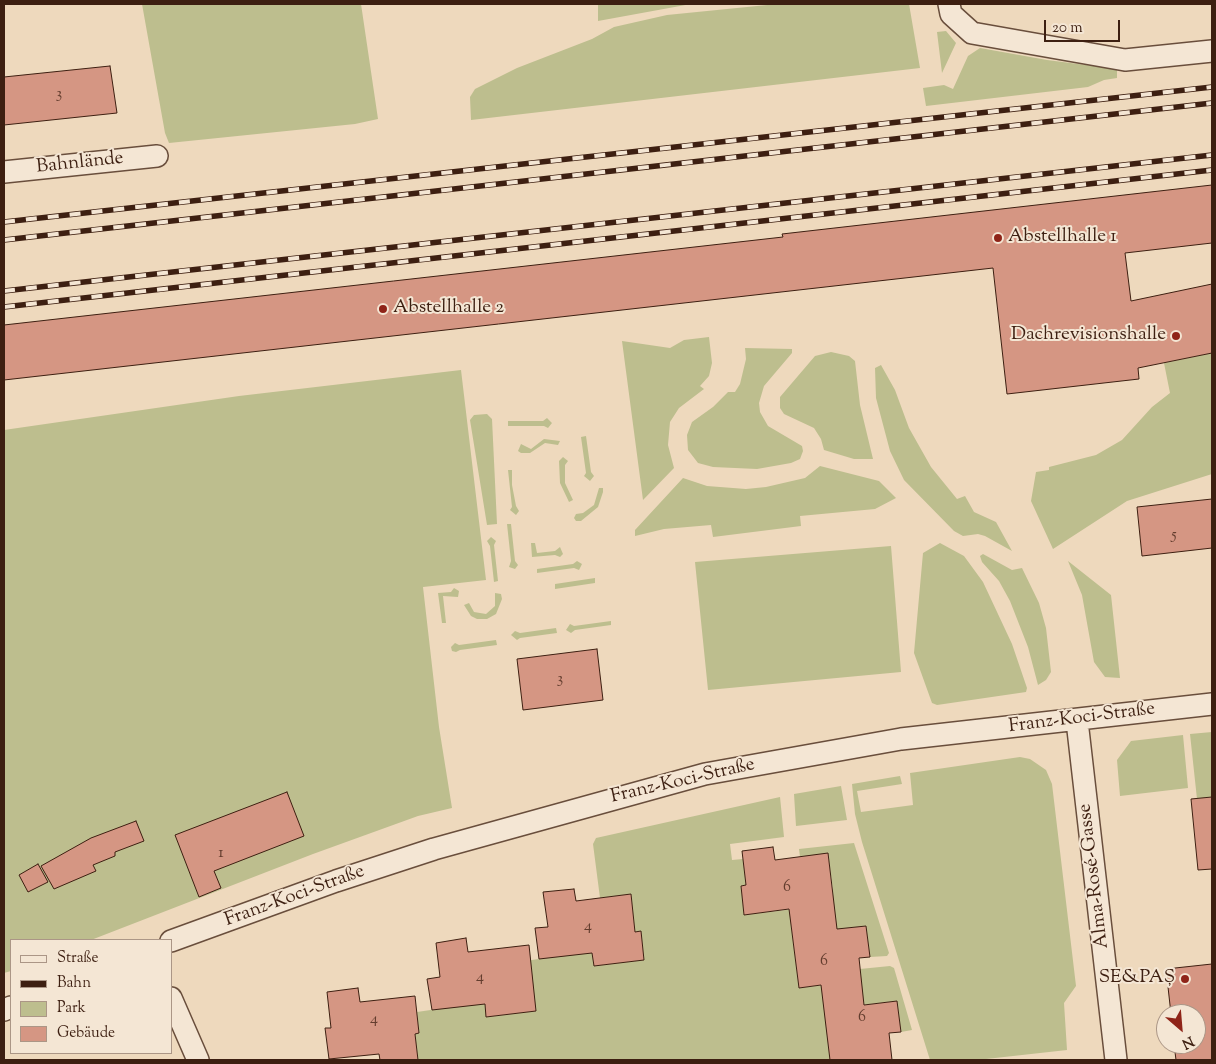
<!DOCTYPE html>
<meta charset="utf-8">
<style>
body{margin:0}
#map{position:relative;width:1216px;height:1064px;overflow:hidden;background:#eed9bd;font-family:"Sorts Mill Goudy",serif}
canvas{display:block}
.frame{position:absolute;inset:0;border:5px solid #3d1f11;pointer-events:none}
.legend{position:absolute;left:10px;top:939px;width:162px;height:115px;box-sizing:border-box;background:#f4e6d4;border:1px solid #ab9686;margin:0;padding:6px 9px;list-style:none;font-size:15px;color:#3d1f11}
.legend li{display:flex;align-items:center;gap:10px;height:25px}
.legend b{width:25px;border:1px solid #ab9686}
.north{position:absolute;left:1156px;top:1004px;width:50px;height:50px;box-sizing:border-box;background:#f4e6d4;border:1px solid #ab9686;border-radius:50%;rotate:153deg;font-size:14px;font-weight:700;line-height:20px;text-align:center;color:#3d1f11}
.north::after{content:'';display:block;margin:auto;width:18px;height:22px;background:#8f2418;clip-path:polygon(50% 0,100% 100%,50% 72%,0 100%)}
.scale{position:absolute;left:1044px;top:20px;width:76px;height:22px;box-sizing:border-box;border:2px solid #3d1f11;border-top:0;padding-left:6px;font-size:15px;line-height:18px;white-space:nowrap;color:#3d1f11;-webkit-text-stroke:4px #f4e6d4;paint-order:stroke}
</style>
<div id="map">
<canvas width="1216" height="1064"></canvas>
<div class="frame"></div>
<ul class="legend">
<li><b style="height:6px;background:#f4e6d4"></b>Straße</li>
<li><b style="height:6px;background:#3d1f11"></b>Bahn</li>
<li><b style="height:14px;background:#bdbe8e"></b>Park</li>
<li><b style="height:14px;background:#d59683"></b>Gebäude</li>
</ul>
<div class="north">N</div>
<div class="scale">20 m</div>
</div>
<script>
const c = document.querySelector('canvas').getContext('2d');
c.lineJoin = 'round';
function fill(path, color) { c.fillStyle = color; c.fill(path, 'evenodd'); }
const poly = rows => new Path2D(rows.map(r => 'M' + r).join(''));
function strokePath(path, color, width, dash) { c.strokeStyle = color; c.lineWidth = width; c.lineCap = dash ? 'butt' : 'round'; c.setLineDash(dash || []); c.stroke(path); }
function write(font, color, halo, rows, align = 'center') {
  c.font = font + ' "Sorts Mill Goudy",serif'; c.lineWidth = 4; c.setLineDash([]); c.textBaseline = 'middle'; c.strokeStyle = halo; c.fillStyle = color; for (const [text, x, y, turn = 0] of rows) {
    c.save(); c.translate(x, y); c.rotate((+turn || 0) * Math.PI / 180); c.textAlign = isNaN(turn) ? turn : align; if (halo) c.strokeText(text, 0, 0); c.fillText(text, 0, 0); c.restore();
  }
}
fill(poly([
 [142,4,361,4,378,119,355,124,169,143,165,133],
 [598,4,691,4,598,21],
 [777,4,909,4,920,68,471,120,470,97,475,89,517,68,592,39,614,27,667,15],
 [946,31,956,43,942,73,937,32],
 [980,48,1047,60,1117,69,1117,78,1104,80,1088,87,926,106,923,88,944,85,953,89,968,56],
 [709,337,712,363,709,376,700,386,704,389,679,408,670,422,668,445,674,468,643,500,622,341,670,348,684,340],
 [745,348,792,349,792,353,764,386,759,403,760,412,768,426,802,446,803,451,800,459,791,463,757,469,713,467,698,463,688,450,687,435,692,422,713,407,728,392,735,392,740,384,746,359],
 [831,352,849,356,855,361,860,405,873,459,854,459,824,450,821,439,814,428,784,414,780,408,780,397,815,356],
 [1212,353,1212,474,1127,501,1053,549,1031,501,1036,472,1049,470,1049,467,1096,455,1122,440,1152,407,1170,393,1164,363],
 [881,365,895,390,909,428,931,467,957,499,965,496,974,512,996,522,1012,551,985,536,978,534,963,536,954,531,904,480,890,451,876,398,875,368],
 [461,370,486,580,423,587,439,727,452,808,418,816,313,854,91,940,11,940,11,971,4,973,4,430,239,396],
 [487,414,492,419,497,524,487,525,470,420,474,415],
 [547,418,552,423,548,428,544,426,508,426,508,421,543,421],
 [586,436,591,472,594,476,590,481,584,476,586,473,581,437],
 [544,439,560,441,558,445,545,443,530,453,521,453,518,451,521,444,531,449],
 [563,457,568,461,565,465,565,483,573,500,569,502,560,483,559,461],
 [820,466,879,481,896,498,875,509,800,516,801,526,713,537,711,525,664,529,635,536,635,530,683,478,707,486,746,489,766,487,805,478],
 [508,470,512,470,512,485,516,506,519,511,516,515,510,510,512,507],
 [599,488,603,488,603,492,598,507,581,521,576,521,574,518,576,514,583,513,594,505],
 [507,524,511,524,515,561,518,565,515,569,509,567,511,561],
 [491,537,496,541,494,545,498,581,494,582,490,546,487,541],
 [531,543,535,543,537,553,555,551,560,547,563,554,560,557,555,555,532,557],
 [940,543,964,556,983,582,1012,644,1027,688,1026,692,937,705,932,703,914,653,923,553],
 [891,546,901,672,708,690,695,562],
 [983,554,1012,570,1022,568,1039,603,1046,628,1051,672,1046,680,1038,685,1028,647,1010,601,999,581,982,562,980,556],
 [577,561,582,564,579,570,574,568,537,573,537,569,573,564],
 [1068,561,1111,595,1120,678,1105,677,1094,662,1082,595],
 [595,578,595,583,555,589,555,584],
 [454,588,459,591,458,597,443,596,446,623,442,623,438,593,451,592],
 [495,593,501,594,502,599,496,614,487,619,477,619,471,616,464,605,469,603,474,612,486,614,495,606],
 [611,621,611,625,575,630,571,633,566,630,570,624,574,626],
 [556,628,557,633,520,638,517,640,511,635,515,631,520,633],
 [496,640,497,645,460,650,456,652,452,651,451,647,455,643,459,645],
 [1212,732,1212,797,1197,799,1190,734],
 [1183,735,1188,788,1120,796,1117,760,1131,741],
 [1020,757,1030,759,1046,770,1052,784,1076,986,1064,1003,1067,1050,977,1060,930,1060,862,842,855,814,852,784,900,776,902,784,857,791,861,812,913,805,910,773],
 [841,786,847,820,796,826,794,794],
 [780,797,784,837,730,844,732,860,743,859,746,885,741,886,744,915,794,909,791,925,799,988,823,985,830,1060,418,1060,415,1034,419,1033,417,1012,485,1002,487,1017,536,1011,525,961,592,951,594,966,644,960,641,931,635,932,631,894,600,898,593,844,596,838],
 [854,843,889,953,887,956,870,957,866,926,832,930,833,890,828,854,800,857,799,849],
 [890,966,894,968,912,1030,901,1032,897,1001,862,1005,860,969]
]), '#bdbe8e');
const building = poly([
 [110,66,117,113,4,125,4,77,110,66],
 [1212,185,1212,243,1125,253,1131,301,1212,284,1212,353,1138,368,1139,379,1007,394,993,268,4,380,4,325,783,237,782,234,1212,185],
 [1212,499,1212,548,1142,556,1137,507,1212,499],
 [597,649,603,700,523,710,517,659,597,649],
 [287,792,304,836,214,871,221,888,199,897,175,835,287,792],
 [1212,797,1212,869,1198,870,1191,799,1212,797],
 [136,821,144,841,115,852,115,856,93,865,96,871,54,889,41,866,91,838,136,821],
 [773,847,775,860,828,853,837,929,866,926,870,957,859,958,864,1005,897,1001,901,1032,889,1033,892,1060,830,1060,821,985,799,988,789,909,744,915,741,886,746,885,742,851,773,847],
 [38,864,48,882,28,892,19,875,38,864],
 [574,889,576,901,631,894,635,932,641,931,644,960,594,966,592,953,539,959,535,928,548,927,543,892,574,889],
 [466,938,468,952,529,945,536,1011,486,1017,485,1004,432,1010,427,979,440,977,436,943,466,938],
 [1212,964,1212,1060,1176,1060,1174,1044,1196,1044,1196,1014,1171,1014,1166,969,1212,964],
 [358,988,360,1002,415,996,419,1033,415,1034,418,1060,380,1060,379,1054,329,1059,325,1028,331,1028,327,992,358,988]
]);
fill(building, '#d59683');
strokePath(building, '#3d1f11', 1);
const street = poly([
 [949,4,951,14,972,33,1125,60,1212,51],
 [4,172,157,156],
 [1077,721,1116,1060],
 [171,941,336,881,434,849,705,774,901,739,1212,704],
 [171,998,198,1060],
 [4,1010,11,1007]
]);
strokePath(street, '#694e3c', 24);
strokePath(street, '#f4e6d4', 21);
const rail = poly([
 [4,222,1212,87],
 [4,240,1212,103],
 [4,291,1212,155],
 [4,307,1212,170]
]);
strokePath(rail, '#3d1f11', 5.5);
strokePath(rail, '#f4e6d4', 4, [11]);
for (const [x, y, r, color] of [
 [998,238,5,"#8f2418"],
 [383,309,5,"#8f2418"],
 [1176,336,5,"#8f2418"],
 [1185,979,5,"#8f2418"]
]) { const dot = new Path2D(); dot.arc(x, y, r, 0, 2 * Math.PI); c.fillStyle = color; c.fill(dot); strokePath(dot, '#f4e6d4', 2); }
write('16px', '#633d2e', null, [
 ["3",59,95],
 ["5",1174,536],
 ["3",560,680],
 ["1",221,854],
 ["6",787,888],
 ["4",588,927],
 ["6",824,962],
 ["4",480,978],
 ["6",862,1018],
 ["4",374,1020]
]);
write('19px', '#3d1f11', '#f4e6d4', [
 ["Bahnlände",80,164,-6],
 ["Franz-Koci-Straße",1082,719,-7],
 ["Franz-Koci-Straße",683,782,-13],
 ["Alma-Rosé-Gasse",1095,876,-97],
 ["Franz-Koci-Straße",295,897,-20]
]);
write('19px', '#3d1f11', '#f4e6d4', [
 ["Abstellhalle 1",1008,238],
 ["Abstellhalle 2",393,309],
 ["Dachrevisionshalle",1166,336,"right"],
 ["SE&PAŞ",1175,979,"right"]
], 'left');
</script>
